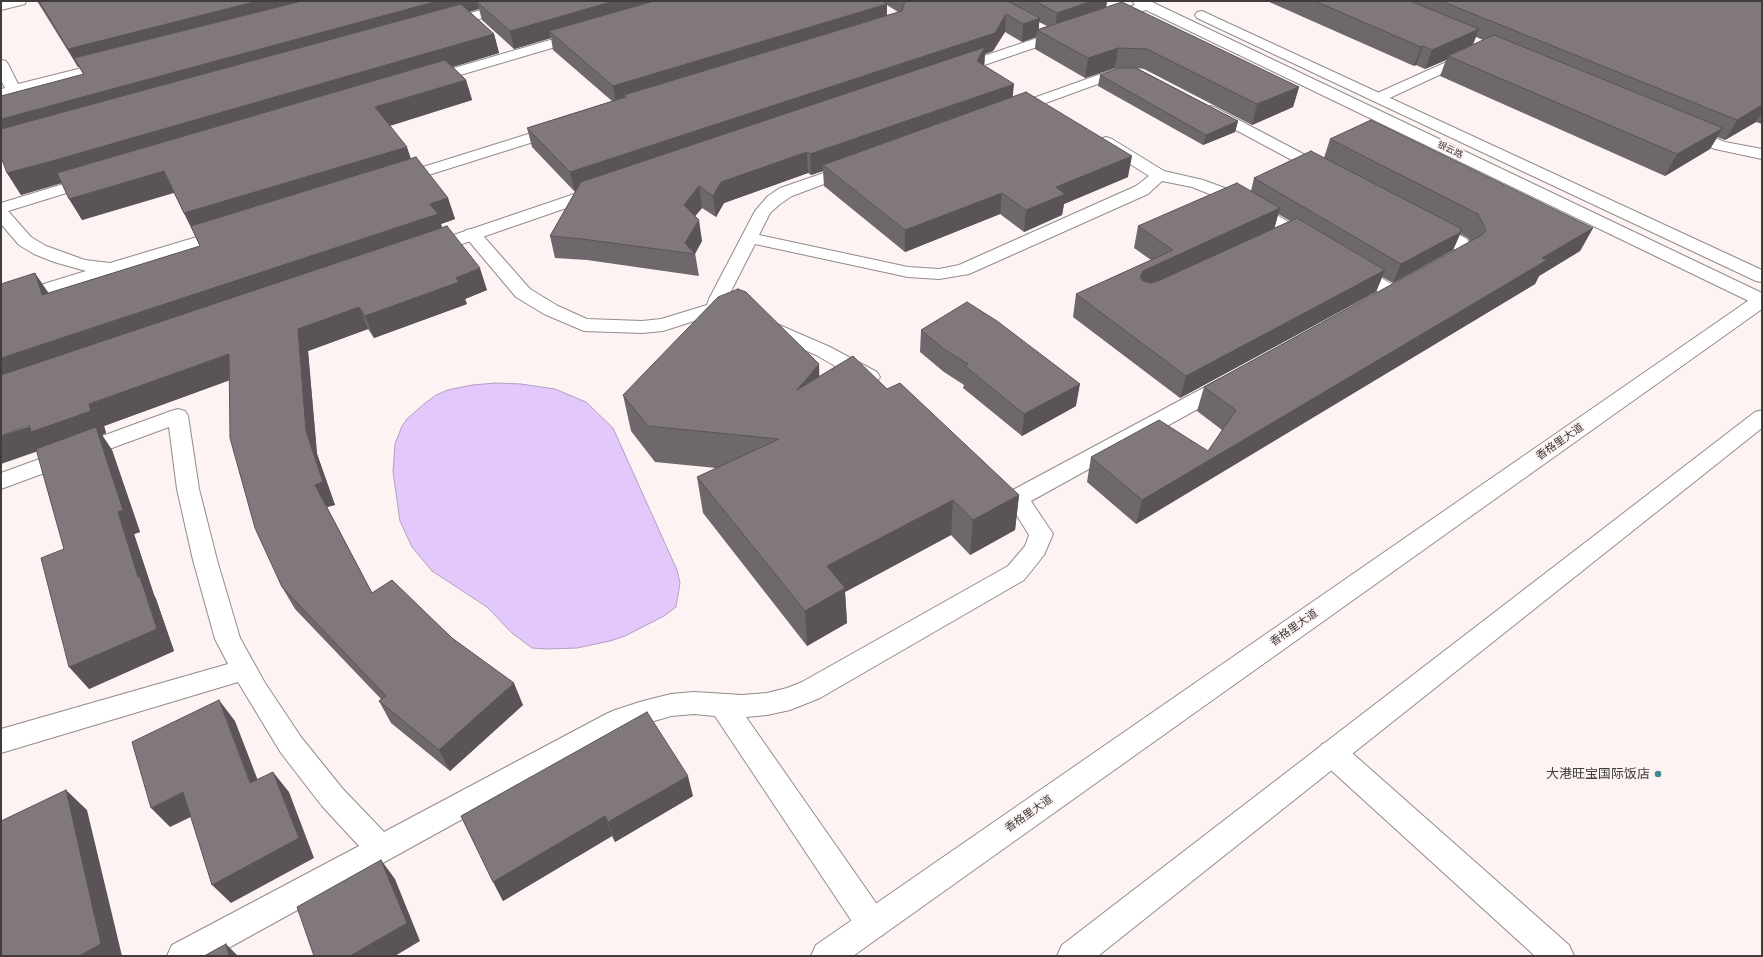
<!DOCTYPE html>
<meta charset="utf-8">
<style>
body{margin:0}
#map{position:relative;width:1763px;height:957px;overflow:hidden;background:#fdf3f3;font-family:"Open Sans",sans-serif}
canvas{display:block}
.frame{position:absolute;inset:0;border:2px solid #403c3c;pointer-events:none}
</style>
<div id="map">
<canvas width="1763" height="957"></canvas>
<div class="frame"></div>
</div>
<script>
const c = document.querySelector('canvas').getContext('2d');
c.lineJoin = 'round';
function fill(path, color) { c.fillStyle = color; c.fill(path, 'evenodd'); }
const poly = rows => new Path2D(rows.map(r => 'M' + r).join(''));
function strokePath(path, color, width, dash) { c.strokeStyle = color; c.lineWidth = width; c.lineCap = dash ? 'butt' : 'round'; c.setLineDash(dash || []); c.stroke(path); }
function write(font, color, halo, rows, align = 'center') {
  c.font = font + ' "Open Sans","Noto Sans SC",sans-serif'; c.lineWidth = 4; c.setLineDash([]); c.textBaseline = 'middle'; c.strokeStyle = halo; c.fillStyle = color; for (const [text, x, y, turn = 0] of rows) {
    c.save(); c.translate(x, y); c.rotate((+turn || 0) * Math.PI / 180); c.textAlign = isNaN(turn) ? turn : align; if (halo) c.strokeText(text, 0, 0); c.fillText(text, 0, 0); c.restore();
  }
}
const water = poly([
 [496,383,521,384,555,389,586,402,613,428,677,570,680,583,676,607,664,616,625,636,610,641,577,648,546,649,532,648,512,633,487,607,432,571,412,547,400,521,393,472,395,444,402,426,407,419,424,404,436,395,448,390,472,385,496,383]
]);
fill(water, '#e3c8fb');
strokePath(water, '#b29ec2', 1);
const lane = poly([
 [5,1,26,1,25,4,1,10,1,2,5,1],
 [514,1,534,1,533,4,446,28,441,27,439,24,441,21,514,1],
 [581,31,586,32,588,35,586,38,433,83,428,84,423,83,421,80,423,77,581,31],
 [1471,51,1476,52,1478,55,1476,58,1383,101,1378,102,1373,101,1371,98,1373,95,1471,51],
 [1,60,6,61,8,64,18,84,110,61,115,62,117,65,115,68,1,97,1,89,5,88,1,80,1,60],
 [1115,69,1128,69,1133,70,1135,73,1133,76,1117,77,1018,113,1013,115,1008,113,1005,110,1008,107,1115,69],
 [1211,106,1216,108,1330,168,1332,171,1330,174,1324,176,1318,174,1206,114,1203,111,1206,108,1211,106],
 [557,125,562,127,565,130,562,133,403,183,397,185,391,183,389,180,391,177,557,125],
 [1687,127,1725,142,1762,149,1762,159,1715,149,1682,135,1679,132,1682,129,1687,127],
 [1106,137,1112,139,1164,171,1203,180,1244,195,1313,237,1316,241,1313,245,1307,246,1301,245,1232,203,1192,187,1162,181,1148,194,969,274,939,279,908,277,755,244,727,299,726,305,738,309,740,313,738,317,731,319,716,314,663,331,642,333,584,331,544,314,516,297,463,234,466,230,472,229,478,230,530,289,558,306,587,319,642,321,661,319,707,305,709,299,755,211,768,196,780,188,847,165,853,163,859,165,861,168,859,171,792,196,780,204,770,213,759,235,908,267,939,269,959,265,1136,186,1149,176,1100,145,1098,142,1100,139,1106,137],
 [93,175,99,177,101,180,99,183,8,211,31,237,46,246,85,260,110,263,227,228,233,229,236,233,233,237,1,309,1,297,86,271,54,262,34,254,19,245,1,224,1,203,93,175],
 [1431,222,1437,223,1467,239,1474,253,1471,257,1452,267,1446,268,1440,267,1437,263,1440,259,1455,251,1453,246,1425,231,1422,227,1425,223,1431,222],
 [1353,264,1359,265,1400,289,1402,293,1400,297,1393,299,1386,297,1347,273,1344,269,1347,265,1353,264],
 [761,317,830,347,877,372,880,377,877,382,870,384,863,382,816,355,754,327,751,323,754,319,761,317],
 [1227,377,1234,379,1237,384,1234,389,1031,501,1053,534,1044,555,1024,580,820,698,790,710,767,715,746,717,883,913,887,924,883,935,872,939,861,935,715,716,694,714,671,716,624,730,214,956,167,956,172,945,359,846,322,806,281,753,238,682,1,753,1,729,228,664,215,639,193,560,177,489,169,427,1,489,1,473,171,411,178,409,185,411,188,416,199,489,217,560,240,638,265,683,301,737,342,788,384,832,606,714,615,710,643,701,671,694,694,692,742,695,767,693,787,688,802,682,1008,566,1025,546,1029,535,1006,498,1009,492,1220,379,1227,377],
 [1332,741,1342,744,1569,945,1574,956,1535,956,1322,762,1318,753,1322,744,1332,741]
]);
const street = poly([
 [1132,1,1152,2,1762,293,1762,306,1755,304,1146,10,1108,22,1103,21,1101,18,1103,15,1135,5,1132,1],
 [1202,11,1762,270,1762,282,1756,281,1197,18,1195,15,1197,12,1202,11],
 [1064,29,1069,30,1071,33,1069,36,961,73,956,74,951,73,949,70,951,67,1064,29],
 [598,186,604,187,606,191,604,195,436,253,430,254,424,253,421,249,424,245,598,186]
]);
const secondary = poly([
 [1762,294,1762,309,853,956,811,956,816,945,1755,296,1762,294],
 [1762,410,1762,428,1098,956,1057,956,1062,945,1755,412,1762,410]
]);
strokePath(lane, '#948b8b', 2);
strokePath(street, '#948b8b', 2);
strokePath(secondary, '#948b8b', 2);
fill(lane, '#fff');
fill(street, '#fff');
fill(secondary, '#fff');
fill(poly([
 [37,1,1107,1,1106,7,1299,87,1293,107,1252,125,1144,69,1137,68,1238,121,1235,132,1203,145,1098,86,1100,75,1129,68,1115,68,1085,78,1035,49,1036,37,1022,42,1005,32,993,51,985,54,984,66,1012,97,1128,177,1064,204,1062,215,1024,232,1000,214,905,252,824,186,823,171,811,175,808,173,724,203,716,217,702,208,695,216,702,241,695,253,699,276,587,260,555,258,550,236,575,192,532,147,527,128,612,101,553,50,551,38,514,49,482,20,479,9,469,12,494,34,499,53,453,67,466,80,472,100,390,126,411,159,448,198,455,219,441,224,442,228,487,290,465,299,467,304,374,338,368,329,308,351,317,454,335,505,327,507,372,593,523,705,450,771,391,723,379,701,381,699,295,609,282,587,230,380,104,426,106,433,102,435,112,450,140,532,134,534,154,595,156,599,174,651,89,689,64,549,49,293,200,246,174,193,82,220,62,183,21,195,7,173,83,74,79,67,78,67],
 [887,5,898,12,887,15],
 [1039,22,1047,26,1039,29],
 [1267,1,1762,1,1762,124,1756,122,1725,140,1717,137,1710,149,1665,176,1440,76,1446,60,1425,69,1416,65,1414,66],
 [1476,37,1483,40,1473,45],
 [1330,139,1593,228,1580,251,1539,276,1535,284,1136,524,1087,482,1091,457,1208,451,1222,430,1197,411,1204,387,1470,242,1468,238,1460,234,1453,250,1393,283,1382,277,1376,292,1180,398,1073,317,1076,294,1151,260,1134,248,1138,226,1251,191,1254,178,1324,158],
 [1278,214,1290,221,1274,228],
 [921,330,1076,406,1022,436,963,388,964,385,944,372,920,352],
 [819,377,887,389,1019,495,1015,530,970,555,951,535,845,592,847,623,807,646,703,513,697,477,716,468,655,462,631,431,623,395],
 [693,796,615,842,612,836,503,901,461,816]
]), '#6e676c');
fill(poly([
 [258,1,334,1,74,58,79,67,78,67,68,49],
 [438,1,507,1,477,2,479,9,1,141,1,119],
 [614,1,677,1,549,31,551,38,514,49,510,31],
 [1092,1,1107,1,1105,14,1055,30,1057,13],
 [887,4,887,21,626,97,624,95,625,102,616,105,613,86],
 [1006,14,1005,32,993,51,985,54,984,67,575,192,570,172],
 [1040,18,1038,31,1037,30,1036,37,1022,42,1023,24],
 [1479,29,1471,48,1448,56,1446,60,1425,69,1432,50],
 [494,34,499,53,65,182,21,195,7,173],
 [1423,46,1416,65,1414,66,1421,47],
 [1118,48,1115,68,1085,78,1088,58],
 [466,80,472,100,382,128,375,107],
 [1014,84,1012,104,823,165,823,171,811,175,810,154],
 [1299,87,1293,107,1252,125,1257,104],
 [1762,105,1762,112,1756,122,1725,140,1737,120],
 [1238,121,1235,132,1203,145,1206,135],
 [1723,128,1710,149,1665,176,1677,154],
 [407,147,414,168,196,235,184,213],
 [807,152,808,173,724,203,716,217,713,196,721,182],
 [1132,156,1128,177,1064,204,1062,215,1024,232,1026,210,1056,187],
 [164,171,175,192,82,220,69,199],
 [699,186,702,208,687,226,684,205],
 [1002,193,1000,214,905,252,905,230],
 [448,198,455,219,441,224,445,236,1,385,1,358,430,204],
 [1280,208,1274,230,1136,299,1140,277,1143,271],
 [699,220,702,241,695,254,685,243],
 [1593,228,1580,251,1539,276,1535,284,1136,524,1142,500],
 [1461,232,1453,250,1393,283,1401,264],
 [480,268,487,290,465,299,467,304,374,338,365,316,456,278],
 [1385,270,1376,292,1180,398,1186,376],
 [35,273,50,295,42,295],
 [359,307,368,329,308,351,317,454,335,505,327,507,315,485,306,431,298,329],
 [229,354,241,376,104,426,106,433,102,435,112,450,140,532,134,534,154,595,156,599,174,651,89,689,69,667,157,629,44,449,1,464,1,436],
 [819,364,820,400,797,390],
 [1080,384,1076,406,1022,436,1024,414],
 [1019,495,1015,530,970,555,973,520],
 [953,500,951,535,845,592,847,623,807,646,805,611,827,566],
 [514,683,523,705,450,771,439,750],
 [219,700,235,721,267,804,250,783],
 [273,772,289,792,314,858,231,903,212,885],
 [688,776,693,796,615,842,608,822],
 [66,790,87,810,122,956,79,956],
 [183,792,201,812,170,827,151,808],
 [605,816,612,836,503,901,493,882],
 [381,860,395,879,420,941,395,956,350,956],
 [226,944,238,956,229,956]
]), '#5a5458');
const building = poly([
 [39,1,258,1,68,49,39,1],
 [302,1,438,1,1,119,1,96,84,74,74,58,302,1],
 [481,1,614,1,510,31,477,2,481,1],
 [654,1,883,1,887,4,613,86,549,31,654,1],
 [905,1,1007,1,1040,18,1023,24,1006,14,995,33,570,172,527,128,626,97,624,95,902,11,905,1],
 [1035,1,1092,1,1057,13,1035,1],
 [1315,1,1410,1,1479,29,1432,50,1423,46,1421,47,1315,1],
 [1441,1,1762,1,1762,105,1737,120,1441,1],
 [1122,2,1299,87,1257,104,1147,49,1118,48,1088,58,1037,30,1122,2],
 [461,4,494,34,52,161,7,173,1,157,1,129,461,4],
 [1494,35,1723,128,1677,154,1448,56,1494,35],
 [985,47,977,61,1014,84,810,154,807,152,721,182,713,196,699,186,684,205,699,220,685,243,695,254,582,239,550,236,581,182,985,47],
 [445,60,466,80,375,107,407,147,184,213,164,171,69,199,57,173,445,60],
 [1119,68,1136,68,1238,121,1206,135,1100,75,1119,68],
 [1026,92,1132,156,1056,187,1065,194,1026,210,1002,193,905,230,823,165,1026,92],
 [1371,120,1593,228,1542,258,1547,260,1142,500,1091,457,1159,420,1208,451,1236,410,1204,387,1482,235,1486,230,1478,214,1330,139,1371,120],
 [1311,151,1460,228,1461,232,1401,264,1254,178,1311,151],
 [416,157,448,198,430,204,438,214,1,358,1,284,35,273,42,295,200,246,191,226,416,157],
 [1237,183,1280,208,1143,271,1140,277,1143,281,1151,283,1158,281,1297,218,1385,270,1186,376,1076,294,1173,250,1138,226,1237,183],
 [447,226,480,268,456,278,459,282,365,316,359,307,298,329,306,431,323,482,315,485,372,593,392,580,452,638,514,683,439,750,379,701,386,696,282,587,255,528,230,438,229,354,89,404,91,411,31,432,29,425,1,436,1,375,447,226],
 [738,289,746,292,819,364,797,390,853,356,887,389,900,383,1019,495,973,520,953,500,827,566,845,588,805,611,697,477,779,439,648,426,623,395,718,297,738,289],
 [967,302,997,321,1080,384,1024,414,965,366,968,364,945,350,921,330,967,302],
 [96,427,123,510,118,512,138,577,140,577,157,629,69,667,41,558,64,549,36,449,96,427],
 [219,700,250,783,273,772,299,838,212,885,183,792,151,808,132,742,219,700],
 [647,712,688,776,608,822,605,816,493,882,461,816,647,712],
 [66,790,101,944,79,956,1,956,1,821,66,790],
 [381,860,407,923,350,956,314,956,297,907,381,860],
 [226,944,229,956,204,956,226,944]
]);
fill(building, '#80787d');
strokePath(building, '#5a5458', 1);
for (const [x, y, r, color] of [
 [1658,774,4,"#438896"]
]) { const dot = new Path2D(); dot.arc(x, y, r, 0, 2 * Math.PI); c.fillStyle = color; c.fill(dot); strokePath(dot, '#fdf3f3', 1.5); }
write('9px', '#403c3c', '#fdf3f3', [
 ["银云路",1450,150,26]
]);
write('11px', '#403c3c', '#fdf3f3', [
 ["香格里大道",1560,442,-35],
 ["香格里大道",1294,628,-35],
 ["香格里大道",1029,814,-35]
]);
write('13px', '#403c3c', '#fdf3f3', [
 ["大港旺宝国际饭店",1650,774]
], 'right');
</script>
